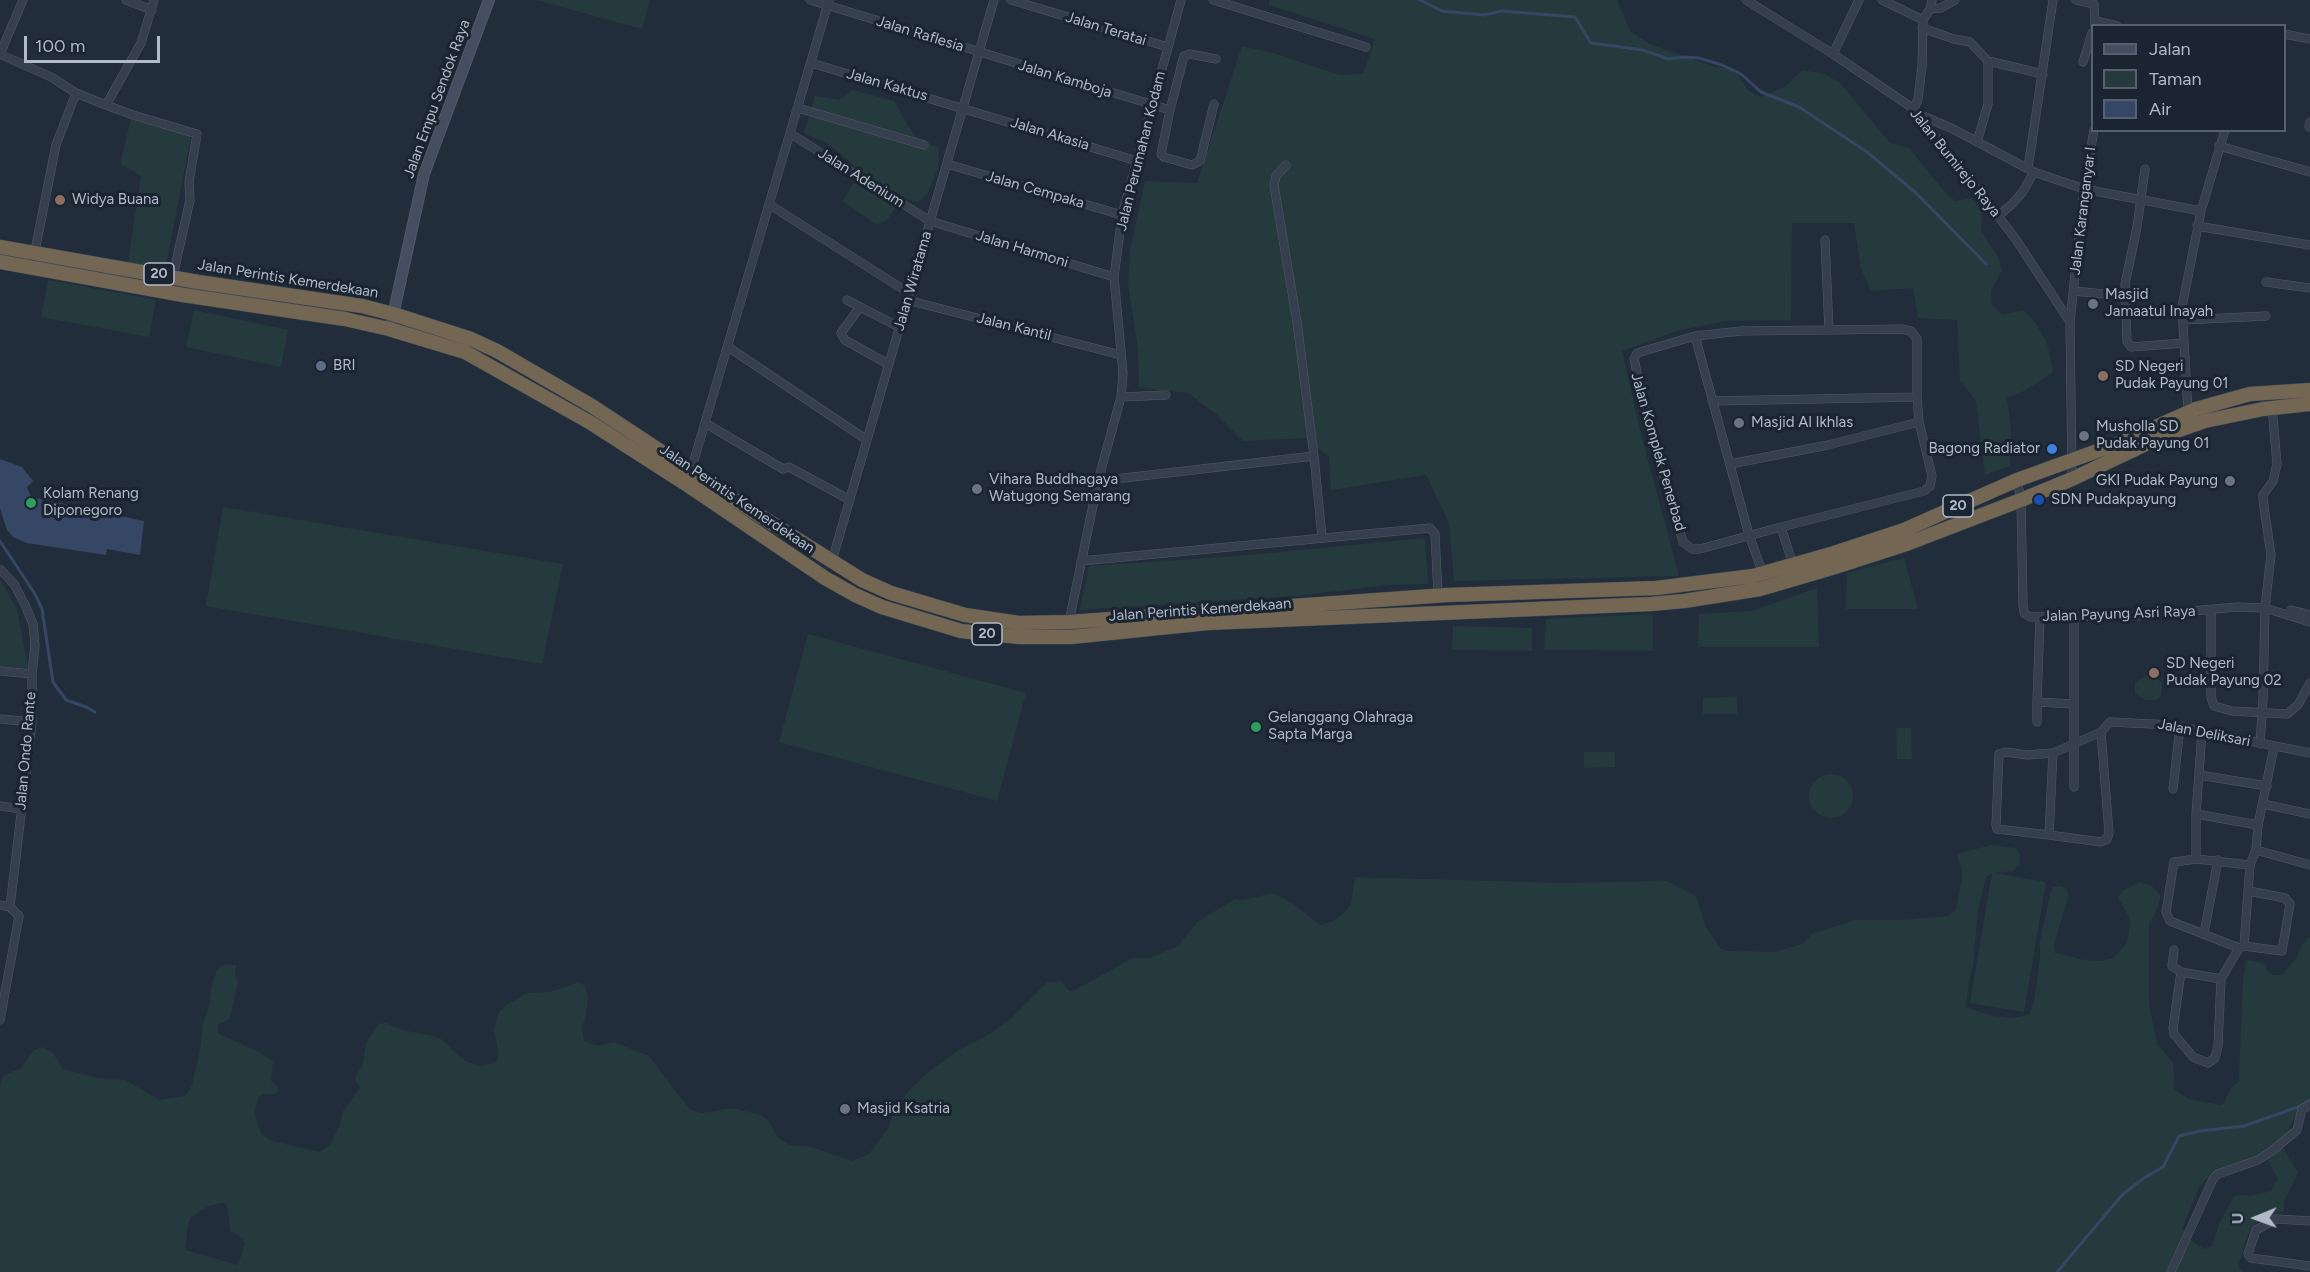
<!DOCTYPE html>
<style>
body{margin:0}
#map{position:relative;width:2310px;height:1272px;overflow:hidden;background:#222d3c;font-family:Figtree,sans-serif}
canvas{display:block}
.legend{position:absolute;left:2091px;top:24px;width:195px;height:108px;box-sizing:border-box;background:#1b2431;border:2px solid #57606d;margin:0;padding:8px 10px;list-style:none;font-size:18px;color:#b1bac8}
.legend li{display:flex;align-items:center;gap:12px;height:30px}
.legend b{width:30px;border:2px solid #57606d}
.north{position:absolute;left:2226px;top:1188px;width:60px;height:60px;-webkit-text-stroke:4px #1b2431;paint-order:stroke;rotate:269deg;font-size:16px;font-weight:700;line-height:24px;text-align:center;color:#b1bac8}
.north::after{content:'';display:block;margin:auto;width:21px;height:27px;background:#b1bac8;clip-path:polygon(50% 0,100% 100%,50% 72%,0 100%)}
.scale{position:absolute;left:24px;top:36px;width:136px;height:27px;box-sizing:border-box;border:3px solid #b1bac8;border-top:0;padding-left:8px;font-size:18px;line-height:21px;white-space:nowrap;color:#b1bac8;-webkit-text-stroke:4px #1b2431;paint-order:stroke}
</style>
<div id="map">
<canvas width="2310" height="1272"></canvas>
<ul class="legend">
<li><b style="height:8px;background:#444e60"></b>Jalan</li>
<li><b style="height:16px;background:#243a3d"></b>Taman</li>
<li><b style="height:16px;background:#354764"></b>Air</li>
</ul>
<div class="north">U</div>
<div class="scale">100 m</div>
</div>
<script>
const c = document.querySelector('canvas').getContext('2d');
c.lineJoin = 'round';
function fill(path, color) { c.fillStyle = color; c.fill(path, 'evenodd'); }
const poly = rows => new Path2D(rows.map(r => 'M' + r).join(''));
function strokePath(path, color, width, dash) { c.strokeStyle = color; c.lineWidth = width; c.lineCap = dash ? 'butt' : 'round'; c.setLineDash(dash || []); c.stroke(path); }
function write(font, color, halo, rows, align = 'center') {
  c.font = font + ' Figtree,sans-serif'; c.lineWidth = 6; c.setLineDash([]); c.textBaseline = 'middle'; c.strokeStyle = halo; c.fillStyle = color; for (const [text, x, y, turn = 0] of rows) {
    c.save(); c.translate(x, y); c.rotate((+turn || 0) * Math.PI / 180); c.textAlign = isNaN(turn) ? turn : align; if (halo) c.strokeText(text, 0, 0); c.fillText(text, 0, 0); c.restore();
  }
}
fill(poly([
 [536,0,650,0,642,29],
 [1269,0,1617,0,1630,31,1650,44,1715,67,1727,68,1738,75,1748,90,1761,97,1786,86,1802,70,1824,74,1840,83,1890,143,1909,148,1944,191,1955,201,1973,198,1982,213,1981,231,1998,257,2002,270,1991,291,1992,305,2002,315,2023,310,2035,322,2047,343,2053,372,2026,390,2007,398,2011,430,2010,466,1985,475,1976,401,1960,380,1957,320,1918,318,1913,288,1871,291,1861,269,1854,223,1792,223,1791,320,1727,321,1680,330,1622,351,1639,426,1679,576,1454,581,1449,523,1426,475,1331,490,1329,457,1305,438,1243,441,1216,414,1188,393,1139,388,1138,349,1128,284,1130,251,1145,181,1197,183,1242,46,1276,54,1340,75,1363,74,1375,39,1269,5],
 [853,90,894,101,908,126,918,139,939,148,938,169,927,194,918,202,902,197,888,219,877,225,843,201,860,171,830,145,804,133,815,96,839,100],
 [131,119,191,136,165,270,128,263,141,176,120,164],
 [48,280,156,300,149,337,41,317],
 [194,310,288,330,281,367,186,347],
 [223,507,563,564,542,664,206,606],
 [1425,538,1428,584,1386,585,1307,595,1080,610,1089,566,1238,556],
 [1904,558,1918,609,1846,609,1847,573],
 [0,579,17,609,28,669,0,666],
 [1817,588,1819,647,1698,647,1699,614,1752,611],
 [1653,614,1653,651,1544,650,1546,619],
 [1453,626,1532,628,1532,651,1452,650],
 [808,634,1026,693,997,801,779,742],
 [2146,676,2155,676,2162,684,2161,695,2157,700,2146,700,2135,694,2135,682],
 [1737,697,1737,714,1703,714,1703,698],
 [1896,728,1911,728,1912,759,1897,759],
 [1584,752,1615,752,1615,767,1584,768],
 '1809 796a22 22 0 1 1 44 0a22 22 0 1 1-44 0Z',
 [1992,845,2016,848,2020,856,2019,865,2013,871,1994,873,2046,882,2024,1012,1970,1003,1992,873,1986,877,1978,910,1973,966,1969,980,1966,1007,1993,1016,2011,1018,2029,1015,2034,1002,2040,958,2040,940,2052,887,2060,886,2067,889,2068,897,2054,945,2055,953,2084,960,2101,961,2114,958,2125,945,2128,937,2130,919,2118,897,2124,890,2140,882,2152,886,2160,895,2160,899,2156,912,2149,923,2149,1004,2157,1044,2173,1063,2175,1090,2189,1099,2220,1105,2224,1103,2231,1088,2238,1082,2239,1078,2243,980,2246,960,2263,963,2267,971,2274,975,2282,975,2297,957,2302,945,2310,937,2310,1103,2300,1107,2281,1144,2298,1173,2284,1201,2284,1211,2261,1220,2253,1226,2247,1236,2238,1267,2243,1272,0,1272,0,1088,3,1075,20,1069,34,1050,42,1047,53,1053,63,1069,98,1078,125,1080,159,1100,185,1096,192,1085,200,1050,203,1023,209,1007,212,983,217,971,224,964,236,965,235,973,238,981,231,1015,229,1019,218,1025,219,1034,261,1053,273,1061,271,1081,277,1086,278,1090,275,1094,263,1094,259,1097,254,1113,261,1134,272,1141,319,1152,330,1145,340,1124,343,1111,358,1091,360,1087,355,1080,358,1072,363,1065,366,1043,378,1024,386,1023,402,1030,433,1036,441,1039,465,1061,481,1066,496,1063,498,1059,498,1051,494,1029,499,1012,505,1006,527,993,549,992,577,983,585,985,588,997,586,1015,582,1027,584,1041,597,1046,614,1042,649,1056,690,1110,702,1113,732,1108,761,1115,768,1120,778,1138,790,1145,811,1147,852,1161,869,1154,889,1127,893,1114,906,1094,927,1073,959,1050,990,1034,1010,1019,1047,982,1061,981,1069,991,1073,991,1133,958,1150,958,1178,946,1197,922,1235,899,1243,900,1273,893,1292,903,1320,925,1332,922,1346,911,1351,903,1355,877,1562,883,1667,881,1696,896,1706,927,1720,948,1727,951,1775,952,1802,944,1812,934,1855,920,1903,920,1949,916,1956,909,1962,879,1962,869,1957,857,1959,853],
 [2265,1155,2278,1179,2271,1191,2251,1196,2239,1195,2234,1197,2219,1224,2212,1246,2205,1249,2193,1242,2182,1229,2199,1187,2209,1176],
 [222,1203,226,1204,228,1208,230,1231,241,1237,245,1244,238,1265,185,1250,188,1225,191,1217,209,1206]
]), '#243a3d');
fill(poly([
 [0,459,22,467,33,481,27,487,31,497,144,521,140,555,107,549,106,555,27,543,13,537,7,530,0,508]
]), '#354764');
strokePath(poly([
 [1420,0,1442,11,1484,15,1502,11,1575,17,1591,43,1643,50,1668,59,1684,57,1699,58,1722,65,1741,74,1761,92,1799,107,1867,152,1916,193,1986,264],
 [0,541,35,594,42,609,53,682,66,700,86,707,95,712],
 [2057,1272,2123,1194,2144,1178,2163,1167,2179,1136,2200,1131,2244,1126,2298,1107,2310,1100]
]), '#354764', 3);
const street = poly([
 [126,0,152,10],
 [810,0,1170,110,1161,154,1164,157,1192,165,1200,161,1214,104],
 [1011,0,1168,47],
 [1213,0,1366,47],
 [1746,0,1833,54,1914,109,2015,238,2070,322],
 [1882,0,1923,20],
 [2076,0,2094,4,2095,26],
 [1930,9,1941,8,1955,0],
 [2096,21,2117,26],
 [1922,28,1954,39,1970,42,1988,61,1988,104,1977,142],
 [2284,34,2310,39],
 [0,54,51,77,76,93],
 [0,54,23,0],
 [1833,54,1859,0],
 [1988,61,2043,74],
 [2083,62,2092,33],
 [811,63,1137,161],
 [106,105,133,115,197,134,189,182,190,200,173,276],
 [798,108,924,145],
 [1914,109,1918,99,1922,67,1923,20,1930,9,1932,0],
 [1170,110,1184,56,1190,54,1216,59],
 [1916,113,1953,129,2034,172,2084,189,2201,211,2182,307,2188,412],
 [2309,127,2310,122],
 [791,134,930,221,1114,277],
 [2219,146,2310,172],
 [947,164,1122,215],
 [1286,165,1276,176,1274,185,1297,322,1314,456],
 [2028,168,2053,0],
 [2145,169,2137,227,2125,284,2127,341,2131,347,2184,343],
 [770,205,909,293],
 [2201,211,2225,130],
 [1998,216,2011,205,2022,193,2034,172],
 [2197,226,2310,245],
 [32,266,56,145,76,93,106,105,141,43,154,0],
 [2266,282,2310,288],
 [2074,291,2124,296],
 [847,300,860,307],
 [907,300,1121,355],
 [2183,320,2266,316],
 [1695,336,1637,353,1634,359,1647,419,1683,542,1692,549,1700,549,1781,527,1793,565],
 [728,347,867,440],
 [888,364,845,340,841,333,860,307,899,327],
 [1121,397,1166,395],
 [1712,401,1917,397,1917,339,1911,331,1902,329,1829,330],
 [705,423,783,469,789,467,850,500],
 [1730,464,1828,445,1919,422,1917,397],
 [690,474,829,0],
 [2072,479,2070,322,2084,189,2094,130],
 [2017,480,2021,500,2023,605,2024,613,2030,617,2137,616,2237,607,2265,608,2310,622],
 [1098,481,1314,456,1322,537],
 [1781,527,1924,491,1930,486,1932,476,1919,422],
 [832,561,994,0],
 [1081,561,1430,528,1435,534,1438,595],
 [0,569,14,584,25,605,33,624,35,645,32,674,32,722,10,907],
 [1763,574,1749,535,1695,336,1741,331,1829,330,1825,240],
 [2211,610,2211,697,2214,706,2232,711,2287,714,2298,705,2310,683],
 [2291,610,2310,615],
 [2040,618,2037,702,2074,704],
 [1069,622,1098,481,1121,397,1123,373,1114,277,1122,215,1181,0],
 [0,671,32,674],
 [2037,702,2037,722],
 [0,719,32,722],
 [2260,744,2263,700,2265,608,2271,555,2263,500,2263,495,2273,481,2277,464,2272,407],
 [2053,753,2049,835,1997,829,1996,825,1999,754,2006,752,2027,755,2053,753,2101,732,2110,722,2172,725,2310,753],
 [2199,775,2267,786],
 [2074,787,2074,618],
 [2173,789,2180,727],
 [2263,804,2310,814],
 [0,806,22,809],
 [2196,814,2258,825],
 [2049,835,2101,842,2107,839,2109,833,2101,732],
 [2256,850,2310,865],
 [2196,859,2196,814,2202,732],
 [0,905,10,907],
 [2204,933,2218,860],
 [2244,946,2282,951,2290,904,2285,898,2249,891],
 [2239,948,2170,921,2166,912,2174,862,2196,859,2250,865],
 [2174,950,2172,966,2181,972],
 [2221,979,2218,1046,2215,1058,2208,1063,2193,1057,2174,1034,2173,1028,2181,972,2221,979,2239,948,2244,946,2250,865,2256,850,2258,825,2274,747],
 [0,1020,19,916,10,907],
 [2310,1221,2276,1219,2256,1230,2248,1254,2251,1258,2310,1266],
 [2171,1272,2213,1179,2218,1174,2258,1160,2272,1151,2297,1130,2302,1109,2310,1105]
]);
const secondary = poly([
 [392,320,424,174,489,0]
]);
const highway = poly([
 [0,247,198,282,362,306,393,314,471,339,497,351,592,406,727,495,862,580,891,593,965,615,1019,623,1069,622,1447,595,1656,588,1753,576,1831,554,1904,530,2017,480,2122,442,2196,409,2250,394,2310,390],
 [0,262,183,295,345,319,389,329,465,352,591,423,686,484,825,578,855,595,882,607,961,631,1019,637,1071,637,1208,623,1651,604,1684,601,1760,589,1835,567,1909,543,2021,500,2072,479,2165,435,2205,421,2263,409,2310,404]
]);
strokePath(street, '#515a67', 9);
strokePath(secondary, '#515a67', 12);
strokePath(highway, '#414a57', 15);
strokePath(street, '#363f4d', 8);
strokePath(secondary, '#444e60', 10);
strokePath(highway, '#736753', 14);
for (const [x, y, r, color] of [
 [60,200,6,"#8d6e63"],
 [2093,304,6,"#6b7280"],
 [321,366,6,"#5c6f8a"],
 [2103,376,6,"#8d6e63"],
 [1739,423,6,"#6b7280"],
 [2084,436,6,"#6b7280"],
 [2052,449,6,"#3f7fe0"],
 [2230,481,6,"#6b7280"],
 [977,489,6,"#6b7280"],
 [2039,500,6,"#1a4fb4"],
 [31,503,6,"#2e9e5b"],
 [2154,673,6,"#8d6e63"],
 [1256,727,6,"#2e9e5b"],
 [845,1109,6,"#6b7280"]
]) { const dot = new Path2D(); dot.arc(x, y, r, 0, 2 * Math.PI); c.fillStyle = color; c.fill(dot); strokePath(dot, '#1b2431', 2); }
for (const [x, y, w] of [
 [159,274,30],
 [1958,506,30],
 [987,634,30]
]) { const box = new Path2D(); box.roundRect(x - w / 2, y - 11, w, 22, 4.5); c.fillStyle = '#1b2431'; c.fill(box); strokePath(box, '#b1bac8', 1.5); }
write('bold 14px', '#b1bac8', null, [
 ["20",159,274],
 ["20",1958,506],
 ["20",987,634]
]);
write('15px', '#b1bac8', '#1b2431', [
 ["Jalan Teratai",1106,29,17],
 ["Jalan Raflesia",920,34,17],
 ["Jalan Kamboja",1065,79,17],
 ["Jalan Kaktus",887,85,16],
 ["Jalan Empu Sendok Raya",437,99,-70],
 ["Jalan Akasia",1050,134,17],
 ["Jalan Perumahan Kodam",1141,151,-76],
 ["Jalan Bumirejo Raya",1955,163,51],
 ["Jalan Adenium",861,178,32],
 ["Jalan Cempaka",1035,190,16],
 ["Jalan Karanganyar I",2083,211,-83],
 ["Jalan Harmoni",1022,249,17],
 ["Jalan Perintis Kemerdekaan",288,279,9],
 ["Jalan Wiratama",913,281,-74],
 ["Jalan Kantil",1014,327,14],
 ["Jalan Komplek Penerbad",1658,452,74],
 ["Jalan Perintis Kemerdekaan",737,499,34],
 ["Jalan Perintis Kemerdekaan",1200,610,-4],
 ["Jalan Payung Asri Raya",2119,614,-2],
 ["Jalan Deliksari",2204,733,11],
 ["Jalan Ondo Rante",26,751,-85]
]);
write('15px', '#b1bac8', '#1b2431', [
 ["Widya Buana",72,200],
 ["Masjid",2105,295],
 ["Jamaatul Inayah",2105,312],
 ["BRI",333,366],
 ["SD Negeri",2115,367],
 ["Pudak Payung 01",2115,384],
 ["Masjid Al Ikhlas",1751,423],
 ["Musholla SD",2096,427],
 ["Pudak Payung 01",2096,444],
 ["Bagong Radiator",2040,449,"right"],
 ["Vihara Buddhagaya",989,480],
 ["Watugong Semarang",989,497],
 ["GKI Pudak Payung",2218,481,"right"],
 ["Kolam Renang",43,494],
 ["Diponegoro",43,511],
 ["SDN Pudakpayung",2051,500],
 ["SD Negeri",2166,664],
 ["Pudak Payung 02",2166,681],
 ["Gelanggang Olahraga",1268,718],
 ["Sapta Marga",1268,735],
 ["Masjid Ksatria",857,1109]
], 'left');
</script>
